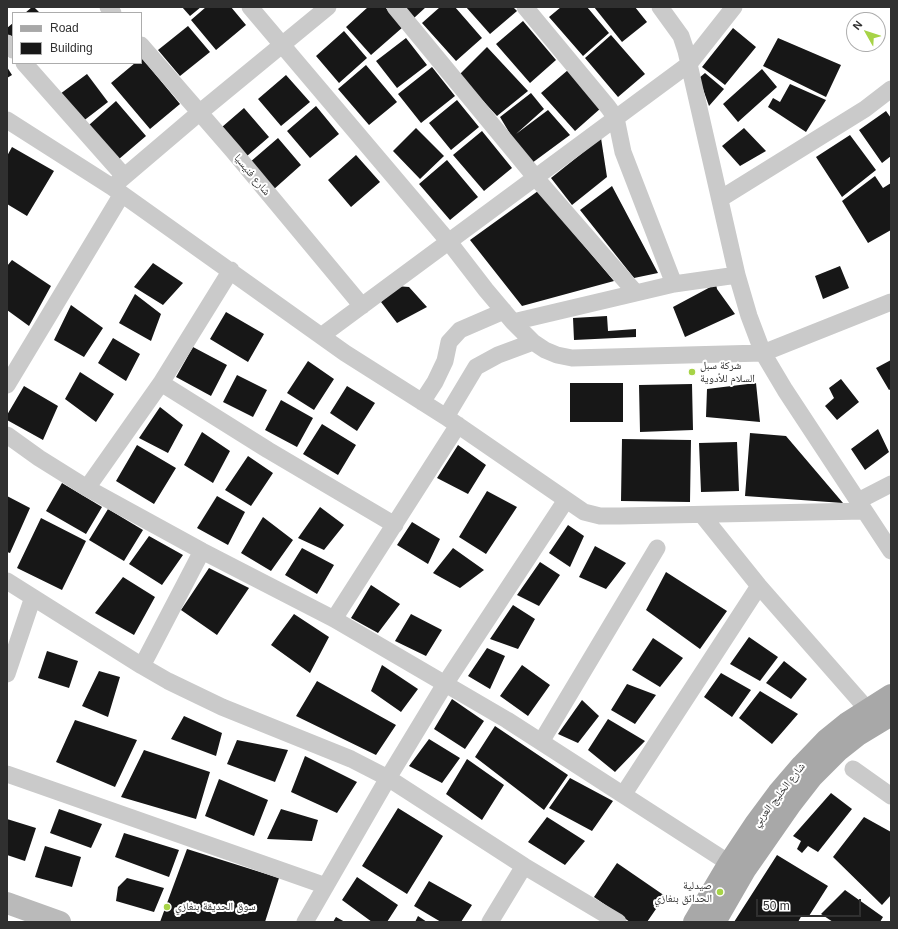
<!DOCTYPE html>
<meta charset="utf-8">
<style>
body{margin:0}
#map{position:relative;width:898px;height:929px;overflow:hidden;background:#fff;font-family:Arial,sans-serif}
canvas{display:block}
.frame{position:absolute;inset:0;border:8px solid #303030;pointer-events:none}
.legend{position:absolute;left:12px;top:12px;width:130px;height:52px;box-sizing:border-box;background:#fff;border:1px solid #acacac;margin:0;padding:5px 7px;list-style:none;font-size:12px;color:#303030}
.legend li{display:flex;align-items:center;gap:8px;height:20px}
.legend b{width:20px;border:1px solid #acacac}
.north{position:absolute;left:846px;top:12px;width:40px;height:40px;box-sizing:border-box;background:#fff;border:1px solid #acacac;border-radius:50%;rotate:309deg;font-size:11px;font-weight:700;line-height:16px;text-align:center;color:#303030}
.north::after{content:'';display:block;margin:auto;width:14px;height:18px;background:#a7d347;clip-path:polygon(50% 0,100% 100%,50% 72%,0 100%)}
.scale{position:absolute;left:756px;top:899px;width:105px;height:18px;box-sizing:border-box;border:2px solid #303030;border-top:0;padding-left:5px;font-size:12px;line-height:14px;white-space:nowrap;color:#303030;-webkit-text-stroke:3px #fff;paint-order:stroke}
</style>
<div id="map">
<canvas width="898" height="929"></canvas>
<div class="frame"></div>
<ul class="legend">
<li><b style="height:5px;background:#a8a8a8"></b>Road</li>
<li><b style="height:11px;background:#171717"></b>Building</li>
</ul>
<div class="north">N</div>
<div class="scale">50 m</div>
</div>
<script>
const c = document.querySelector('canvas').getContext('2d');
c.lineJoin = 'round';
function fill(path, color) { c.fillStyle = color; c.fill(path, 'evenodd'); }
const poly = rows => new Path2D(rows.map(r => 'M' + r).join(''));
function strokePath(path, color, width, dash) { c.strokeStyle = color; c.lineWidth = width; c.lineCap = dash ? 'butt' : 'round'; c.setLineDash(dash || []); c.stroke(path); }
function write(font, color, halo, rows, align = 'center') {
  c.font = font + ' Arial,"Noto Naskh Arabic",sans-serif'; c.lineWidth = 4; c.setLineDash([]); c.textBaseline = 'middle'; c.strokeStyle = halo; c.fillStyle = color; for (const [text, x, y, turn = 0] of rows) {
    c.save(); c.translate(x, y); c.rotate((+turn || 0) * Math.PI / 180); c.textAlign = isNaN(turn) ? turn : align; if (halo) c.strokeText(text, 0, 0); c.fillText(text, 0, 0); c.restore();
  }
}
fill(poly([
 [32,7,34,7,40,13,25,13],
 [182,7,201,7,190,16],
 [206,7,231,7,246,25,216,50,191,20],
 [368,7,385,7,403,27,371,55,346,27],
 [404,7,426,7,414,18],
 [440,7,455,7,482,38,456,61,422,23],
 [466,7,513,7,517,11,490,34],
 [561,7,587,7,609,33,583,56,549,17],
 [594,7,635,7,647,22,622,42],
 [523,21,556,60,530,83,496,44],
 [13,23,13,40,7,36,7,28],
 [188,26,210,52,180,76,158,50],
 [733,28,756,47,725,85,702,67],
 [344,31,367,58,339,83,316,56],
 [611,35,645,74,618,97,585,58],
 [406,38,427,65,397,88,376,61],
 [778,38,841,65,826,97,763,66],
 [487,47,528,91,497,116,459,75],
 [141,57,180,104,150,129,111,83,135,63,141,63],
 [366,65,397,102,369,125,338,89],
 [7,67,12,75,7,78],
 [432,67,455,96,421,123,398,94],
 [762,69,777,87,738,122,723,104],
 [568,70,601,108,575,131,541,93],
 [705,73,724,89,709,106,699,78],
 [87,74,108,102,82,122,60,94],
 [286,75,310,102,281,126,258,99],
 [790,84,826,100,806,132,768,107,773,98,780,102],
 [531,93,544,109,516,134,548,110,570,135,532,163,512,137,500,117],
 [457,100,479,127,451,150,429,123],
 [116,101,146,136,119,159,89,125],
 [316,106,339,134,310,158,287,131],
 [244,108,269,137,247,156,222,127],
 [886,111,891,118,891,156,882,163,859,130],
 [416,128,444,156,420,179,393,151],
 [744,128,766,151,740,166,722,146],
 [482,131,512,168,484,191,453,155],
 [850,135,876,170,842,197,816,157],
 [278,138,301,165,273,190,249,163],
 [601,138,607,177,572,205,551,178],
 [12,147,54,171,27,216,7,204,7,156],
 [356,155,380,182,351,207,328,180],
 [447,160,478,197,450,220,419,184],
 [875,176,883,188,891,183,891,230,868,243,842,201],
 [612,186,658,273,634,278,580,210],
 [538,191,614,281,522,306,470,240],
 [12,260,51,286,29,326,7,310,7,266],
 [153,263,183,283,163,305,134,287],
 [840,266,849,288,823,299,815,276],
 [716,284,717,289,735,314,685,337,673,307],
 [396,286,409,287,427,307,397,323,381,302],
 [135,294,161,314,151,341,119,323],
 [71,305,103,328,84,357,54,340],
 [226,312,264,334,248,362,210,339],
 [607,316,608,331,636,329,636,337,574,340,573,318],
 [113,338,140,354,126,381,98,363],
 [193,347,227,365,211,396,176,377],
 [891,360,891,389,889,390,876,368],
 [308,361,334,379,314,410,287,393],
 [80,372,114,394,96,422,65,399],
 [237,375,267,390,253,417,223,402],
 [841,379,859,402,837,420,825,406,834,398,829,388],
 [570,383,623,383,623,422,570,422],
 [756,383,760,422,706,417,707,389],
 [692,384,693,430,640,432,639,385],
 [24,386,58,406,43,440,7,420,7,415],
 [347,386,375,403,357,431,330,413],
 [281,400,313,418,297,447,265,430],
 [160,407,183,425,168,453,139,438],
 [322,424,356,445,338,475,303,454],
 [878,429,889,452,865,470,851,449],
 [202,432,230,451,213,483,184,465],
 [750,433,786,436,843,503,745,496],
 [622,439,691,440,690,502,621,501],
 [737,442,739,491,701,492,699,443],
 [137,445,176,468,154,504,116,481],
 [458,445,486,465,468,494,437,478],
 [248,456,273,473,251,506,225,490],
 [62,483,102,507,86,534,46,511],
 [487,491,517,507,486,554,459,537],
 [7,496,30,508,10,553,7,552],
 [217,496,245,512,228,545,197,528],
 [320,507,344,525,324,550,298,538],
 [108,509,143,530,124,561,89,540],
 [263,517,293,540,271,571,241,553],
 [41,518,86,541,62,590,17,568],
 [412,522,440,539,428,564,397,545],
 [568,525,584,536,570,567,549,553],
 [149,536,183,555,162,585,129,564],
 [595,546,626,563,606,589,579,577],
 [302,548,334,565,317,594,285,575],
 [453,548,484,570,460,588,433,573],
 [540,562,560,575,539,606,517,595],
 [209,568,249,588,217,635,181,610],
 [666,572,727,611,700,649,646,610],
 [123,577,155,597,134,635,95,613],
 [371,585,400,604,378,633,351,618],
 [513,605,535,619,518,649,490,639],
 [294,614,329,637,310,673,271,645],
 [411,614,442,630,426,656,395,641],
 [749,637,778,657,760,681,730,664],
 [653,638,683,658,660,687,632,670],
 [487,648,505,656,490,689,468,676],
 [47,651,78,661,69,688,38,678],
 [784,661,807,679,791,699,766,683],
 [382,665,418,689,401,712,371,691],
 [522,665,550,685,528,716,500,696],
 [99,671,120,677,108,717,82,706],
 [721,673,751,690,732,717,704,697],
 [317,681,396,725,376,755,296,716],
 [627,684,656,695,635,724,611,710],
 [760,691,798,714,772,744,739,718],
 [452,699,484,721,465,749,434,729],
 [582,700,599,716,578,743,558,734],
 [184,716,222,733,216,756,171,739],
 [608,719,645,741,615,772,588,750],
 [75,720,137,740,115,787,56,762],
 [495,726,568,775,544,810,475,757],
 [429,739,460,758,442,783,409,766],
 [237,740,288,750,275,782,227,764],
 [144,750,210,772,196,819,121,797],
 [305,756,357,782,337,813,291,792],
 [467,759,504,785,482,820,446,794],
 [570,778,613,801,592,831,549,808],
 [219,779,268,800,254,836,205,816],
 [831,793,852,809,818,852,808,846,802,853,797,849,801,841,793,836],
 [398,808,443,836,407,894,362,866],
 [59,809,102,824,91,848,50,833],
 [281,809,318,820,312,841,267,839],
 [547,817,585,841,565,865,528,842],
 [864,817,891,832,891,895,882,905,833,857],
 [7,819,36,828,25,861,7,855],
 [124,833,179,850,169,877,115,857],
 [45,846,81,857,72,887,35,877],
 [187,849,279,878,265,922,160,922],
 [777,855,828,886,809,916,802,915,798,922,734,922],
 [617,863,665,896,647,922,630,922,594,897],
 [357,877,398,905,387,922,372,922,342,900],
 [127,878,164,888,154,912,116,901,118,887],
 [429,881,472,905,461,922,441,922,414,906],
 [845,890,883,917,880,922,833,922,821,914],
 [418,916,427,922,415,922],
 [336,917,345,922,333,922]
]), '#171717');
strokePath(poly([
 [108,7,113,13],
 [250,7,449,242,486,290,513,322,533,342,545,350,557,355,572,358,763,353,785,390,891,551],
 [395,7,536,178,636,293],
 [525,7,608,107,616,118,623,152,674,284],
 [660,7,681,36,686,51,737,275,749,316,763,353,891,302],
 [7,43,13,50],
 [141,45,233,151,362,306],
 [24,63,124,176],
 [7,120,112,187,345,353,446,417,584,512,600,516,620,516,864,511],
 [112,187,199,113,328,7],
 [720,199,865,109,891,89],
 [513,322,674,284,737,275],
 [321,336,689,64,734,7],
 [161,383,268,450,395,525],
 [7,385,122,194],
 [422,402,435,382,445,361,449,342,460,330,504,311],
 [446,417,476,367,498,355,533,342],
 [7,435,39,458,87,488,202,551,334,619,507,720,729,863],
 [87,488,161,383,231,270],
 [858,501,891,484],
 [702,515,759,586,867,709],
 [7,581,142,666,168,681,222,707,351,759,388,778,524,866,618,922],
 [334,619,458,425],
 [142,666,202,551],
 [7,674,33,597],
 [541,742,657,548],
 [853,769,891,796],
 [7,774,326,886],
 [623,795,759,586],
 [305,922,388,778,445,684,566,500],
 [490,922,524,866]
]), '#cacaca', 17);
strokePath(poly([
 [7,903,60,922]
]), '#bababa', 22);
strokePath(poly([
 [694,922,729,863,755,824,778,793,802,765,826,740,847,723,891,695],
 [715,922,745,870,791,804,812,777,839,750,858,735,891,715]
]), '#a8a8a8', 22);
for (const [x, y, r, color] of [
 [692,372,4,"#a7d347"],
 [720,892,4,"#a7d347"],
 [167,907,4,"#a7d347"]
]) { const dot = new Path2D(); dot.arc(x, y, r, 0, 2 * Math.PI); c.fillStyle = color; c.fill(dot); strokePath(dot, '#fff', 1.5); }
write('11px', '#303030', '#fff', [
 ["شارع فنيسيا",252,175,50],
 ["شارع الخليج العربي",779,795,-52]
]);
write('11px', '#303030', '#fff', [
 ["شركة سبل",700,366],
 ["السلام للأدوية",700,379],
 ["صيدلية",712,886,"right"],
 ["الحدائق بنغازي",712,899,"right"],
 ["سوق الحديقة بنغازي",175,907]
], 'left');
</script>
